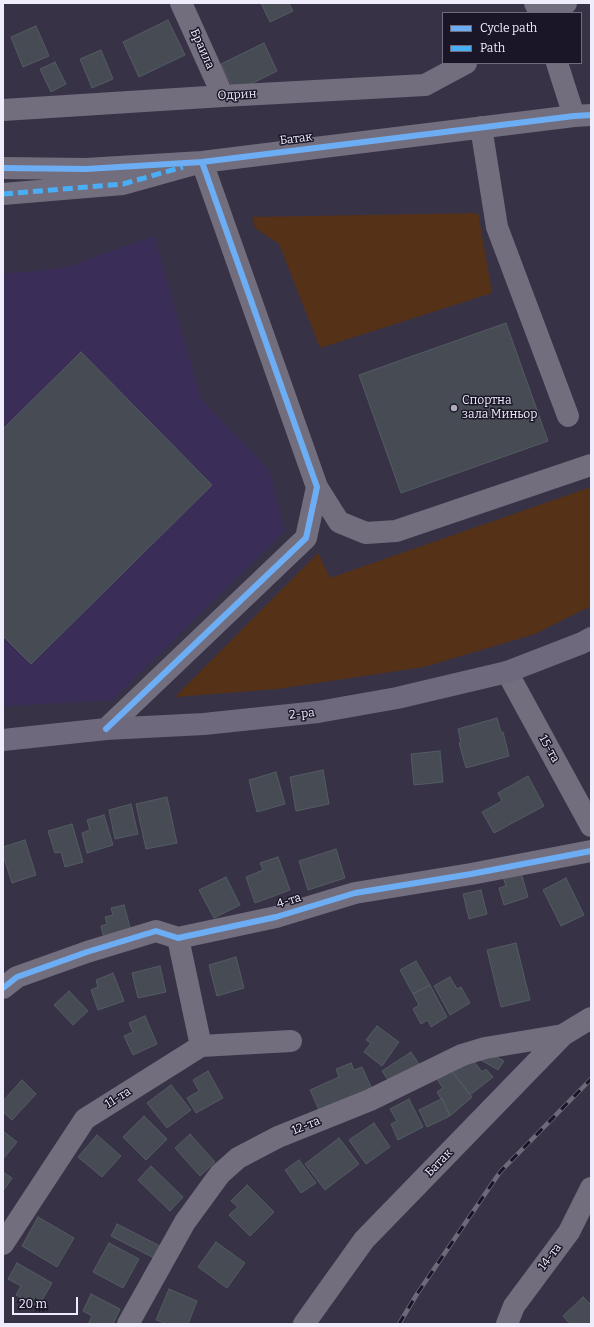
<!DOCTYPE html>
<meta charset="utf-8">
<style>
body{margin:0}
#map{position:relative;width:594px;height:1327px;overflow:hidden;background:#383247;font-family:Bitter,serif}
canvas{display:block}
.frame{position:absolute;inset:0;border:4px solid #efecfb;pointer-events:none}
.legend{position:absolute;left:442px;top:12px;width:140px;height:52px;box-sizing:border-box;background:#1a1627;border:1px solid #6f6c7c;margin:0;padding:5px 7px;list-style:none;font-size:12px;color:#efecfb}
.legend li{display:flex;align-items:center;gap:8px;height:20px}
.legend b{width:20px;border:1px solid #6f6c7c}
.scale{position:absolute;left:12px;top:1297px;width:66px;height:18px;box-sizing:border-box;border:2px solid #efecfb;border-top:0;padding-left:5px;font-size:12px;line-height:14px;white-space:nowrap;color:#efecfb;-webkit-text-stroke:3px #1a1627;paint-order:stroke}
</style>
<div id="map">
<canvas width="594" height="1327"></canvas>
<div class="frame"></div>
<ul class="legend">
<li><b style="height:5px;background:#6dadf4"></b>Cycle path</li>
<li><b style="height:5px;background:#49aef6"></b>Path</li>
</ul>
<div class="scale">20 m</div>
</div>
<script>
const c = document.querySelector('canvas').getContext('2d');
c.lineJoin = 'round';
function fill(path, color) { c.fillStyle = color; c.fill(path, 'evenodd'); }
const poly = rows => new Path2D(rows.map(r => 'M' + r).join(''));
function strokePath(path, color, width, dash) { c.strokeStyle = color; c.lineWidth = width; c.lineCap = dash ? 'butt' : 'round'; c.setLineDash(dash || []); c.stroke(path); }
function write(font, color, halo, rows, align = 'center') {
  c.font = font + ' Bitter,serif'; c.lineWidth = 3; c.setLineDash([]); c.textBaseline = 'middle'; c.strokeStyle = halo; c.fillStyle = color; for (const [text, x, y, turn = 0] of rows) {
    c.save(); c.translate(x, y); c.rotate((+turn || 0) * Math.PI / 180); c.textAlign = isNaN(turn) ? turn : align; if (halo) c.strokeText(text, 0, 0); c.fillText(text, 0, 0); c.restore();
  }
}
fill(poly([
 [154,236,201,399,269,470,285,531,112,700,10,706,3,707,3,274,63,268]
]), '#3a2e58');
fill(poly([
 [478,213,492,293,320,348,279,244,255,228,252,217],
 [591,487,591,606,535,634,424,667,277,689,175,697,318,553,330,578]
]), '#553118');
const building = poly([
 [261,3,289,3,293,11,270,22,261,3],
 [168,20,185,55,139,77,123,42,168,20],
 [36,26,49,56,23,67,11,37,36,26],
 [264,43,277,71,235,92,221,64,264,43],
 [101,50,113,79,92,88,80,59,101,50],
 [55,62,66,84,51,92,40,69,55,62],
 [506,323,548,441,401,493,359,375,506,323],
 [81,352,212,485,31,664,3,636,3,429,81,352],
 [497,718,501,732,503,732,509,756,466,768,459,743,461,743,458,729,497,718],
 [440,751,443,782,414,785,411,754,440,751],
 [323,770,329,804,296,811,290,777,323,770],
 [276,772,285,804,257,812,249,780,276,772],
 [528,776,544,806,494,833,482,812,502,801,498,793,528,776],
 [167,797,177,843,146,849,136,804,167,797],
 [131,804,138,834,115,839,109,810,131,804],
 [104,815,113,845,87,853,82,833,90,830,87,820,104,815],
 [72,824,83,862,65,867,61,852,55,853,48,831,72,824],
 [25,840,36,875,12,883,3,855,3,847,25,840],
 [336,849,345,878,308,890,299,861,336,849],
 [278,857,290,890,255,903,246,877,263,870,260,863,278,857],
 [521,872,528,897,504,905,499,888,506,886,503,877,521,872],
 [226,877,240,905,214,918,199,890,226,877],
 [566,878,584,915,561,926,543,890,566,878],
 [481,890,487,914,469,919,463,894,481,890],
 [124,905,131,931,104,938,101,926,107,924,105,917,113,915,111,908,124,905],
 [516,943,530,1000,501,1007,487,950,516,943],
 [236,957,244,988,217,996,209,965,236,957],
 [416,961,430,985,413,994,400,970,416,961],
 [160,966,166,992,138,998,132,973,160,966],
 [113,973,124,1001,98,1010,91,990,98,987,96,980,113,973],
 [450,977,457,989,461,987,470,1003,450,1015,434,986,450,977],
 [430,985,447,1017,431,1027,428,1020,421,1024,413,1009,419,1005,413,994,430,985],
 [69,991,88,1011,73,1025,54,1005,69,991],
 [145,1016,157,1044,133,1055,124,1036,133,1032,129,1023,145,1016],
 [377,1026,399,1042,382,1066,364,1052,371,1043,366,1040,377,1026],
 [486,1051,504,1061,498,1070,481,1060,486,1051],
 [411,1052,419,1064,390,1083,382,1071,411,1052],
 [470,1056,482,1072,486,1069,493,1077,470,1095,451,1070,470,1056],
 [351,1063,354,1070,362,1067,372,1089,320,1112,310,1090,339,1077,336,1069,351,1063],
 [451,1070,472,1097,450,1116,442,1098,441,1099,437,1092,443,1088,433,1073,451,1070],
 [208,1071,223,1098,196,1113,187,1098,199,1091,193,1080,208,1071],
 [22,1080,36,1094,12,1120,3,1112,3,1101,22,1080],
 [171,1085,191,1110,167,1128,147,1103,171,1085],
 [409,1099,423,1127,398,1140,391,1124,397,1121,390,1109,409,1099],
 [441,1099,442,1099,450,1116,427,1127,419,1110,441,1099],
 [144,1116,167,1139,146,1160,123,1137,144,1116],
 [374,1123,390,1147,366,1164,349,1140,374,1123],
 [3,1131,17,1142,3,1159,3,1131],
 [190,1134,215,1162,200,1176,175,1148,190,1134],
 [97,1135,121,1156,102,1177,78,1157,97,1135],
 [339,1138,359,1164,325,1190,305,1164,339,1138],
 [299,1160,316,1183,301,1193,285,1170,299,1160],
 [151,1166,183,1197,170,1211,138,1180,151,1166],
 [3,1172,12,1178,3,1191,3,1172],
 [247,1185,274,1212,250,1236,229,1215,238,1207,231,1201,247,1185],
 [38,1217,74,1238,57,1267,22,1246,38,1217],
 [117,1224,162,1247,156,1259,111,1236,117,1224],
 [216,1242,245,1263,227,1288,198,1267,216,1242],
 [109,1243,139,1259,123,1288,93,1272,109,1243],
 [17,1263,52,1283,38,1307,16,1295,21,1286,8,1279,17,1263],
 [169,1289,197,1301,188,1324,167,1324,156,1320,169,1289],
 [91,1294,120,1309,113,1324,88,1324,92,1316,83,1311,91,1294],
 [583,1297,591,1305,591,1324,570,1324,563,1316,583,1297]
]);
fill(building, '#474c54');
strokePath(building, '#525c62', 1);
strokePath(poly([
 [181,3,223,96],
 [535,3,540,13],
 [553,13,566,3],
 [557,63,574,116],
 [3,110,223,96,425,85,466,63],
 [481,127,497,227,568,416],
 [3,168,86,169,202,162,574,116,591,115],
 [3,194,123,184,202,162,317,487,306,538,106,729],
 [317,487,339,522,366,533,396,531,591,465],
 [507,672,591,826],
 [178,938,201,1046],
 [3,988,17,977,87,952,156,931,178,938,276,917,355,893,471,874,591,851],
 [3,1244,85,1119,201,1046,291,1041],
 [128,1324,185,1222,220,1174,238,1158,278,1137,370,1100,462,1055,485,1048,563,1035],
 [304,1324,364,1240,563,1035,591,1018],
 [507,1324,514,1306,569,1232,591,1188]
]), '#726e7e', 22);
strokePath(poly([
 [3,740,106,729,204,724,318,712,397,698,507,672,582,643,591,638]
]), '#6f697e', 22);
const rail = poly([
 [399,1324,417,1294,500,1172,591,1079]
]);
strokePath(rail, '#6f6a7a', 4.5);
strokePath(rail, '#1a1627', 3, [9]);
strokePath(poly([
 [3,194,123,184,183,167]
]), '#49aef6', 5, [10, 5]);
strokePath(poly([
 [3,168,86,169,202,162,574,116,591,115],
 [106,729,306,538,317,487,202,162],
 [3,988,17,977,87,952,156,931,178,938,276,917,355,893,471,874,591,851]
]), '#6dadf4', 6);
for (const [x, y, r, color] of [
 [454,408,4,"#afabbc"]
]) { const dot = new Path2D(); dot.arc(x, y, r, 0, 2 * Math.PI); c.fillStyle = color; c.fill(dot); strokePath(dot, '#1a1627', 1.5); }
write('12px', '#efecfb', '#1a1627', [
 ["Браила",202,49,66],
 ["Одрин",237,95,-3],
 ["Батак",296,139,-7],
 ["2-ра",302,714,-6],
 ["15-та",549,749,61],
 ["4-та",289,901,-17],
 ["11-та",118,1098,-32],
 ["12-та",306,1126,-22],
 ["Батак",439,1163,-46],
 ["14-та",550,1257,-53]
]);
write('12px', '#efecfb', '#1a1627', [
 ["Спортна",462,401],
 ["зала Миньор",462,415]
], 'left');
</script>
